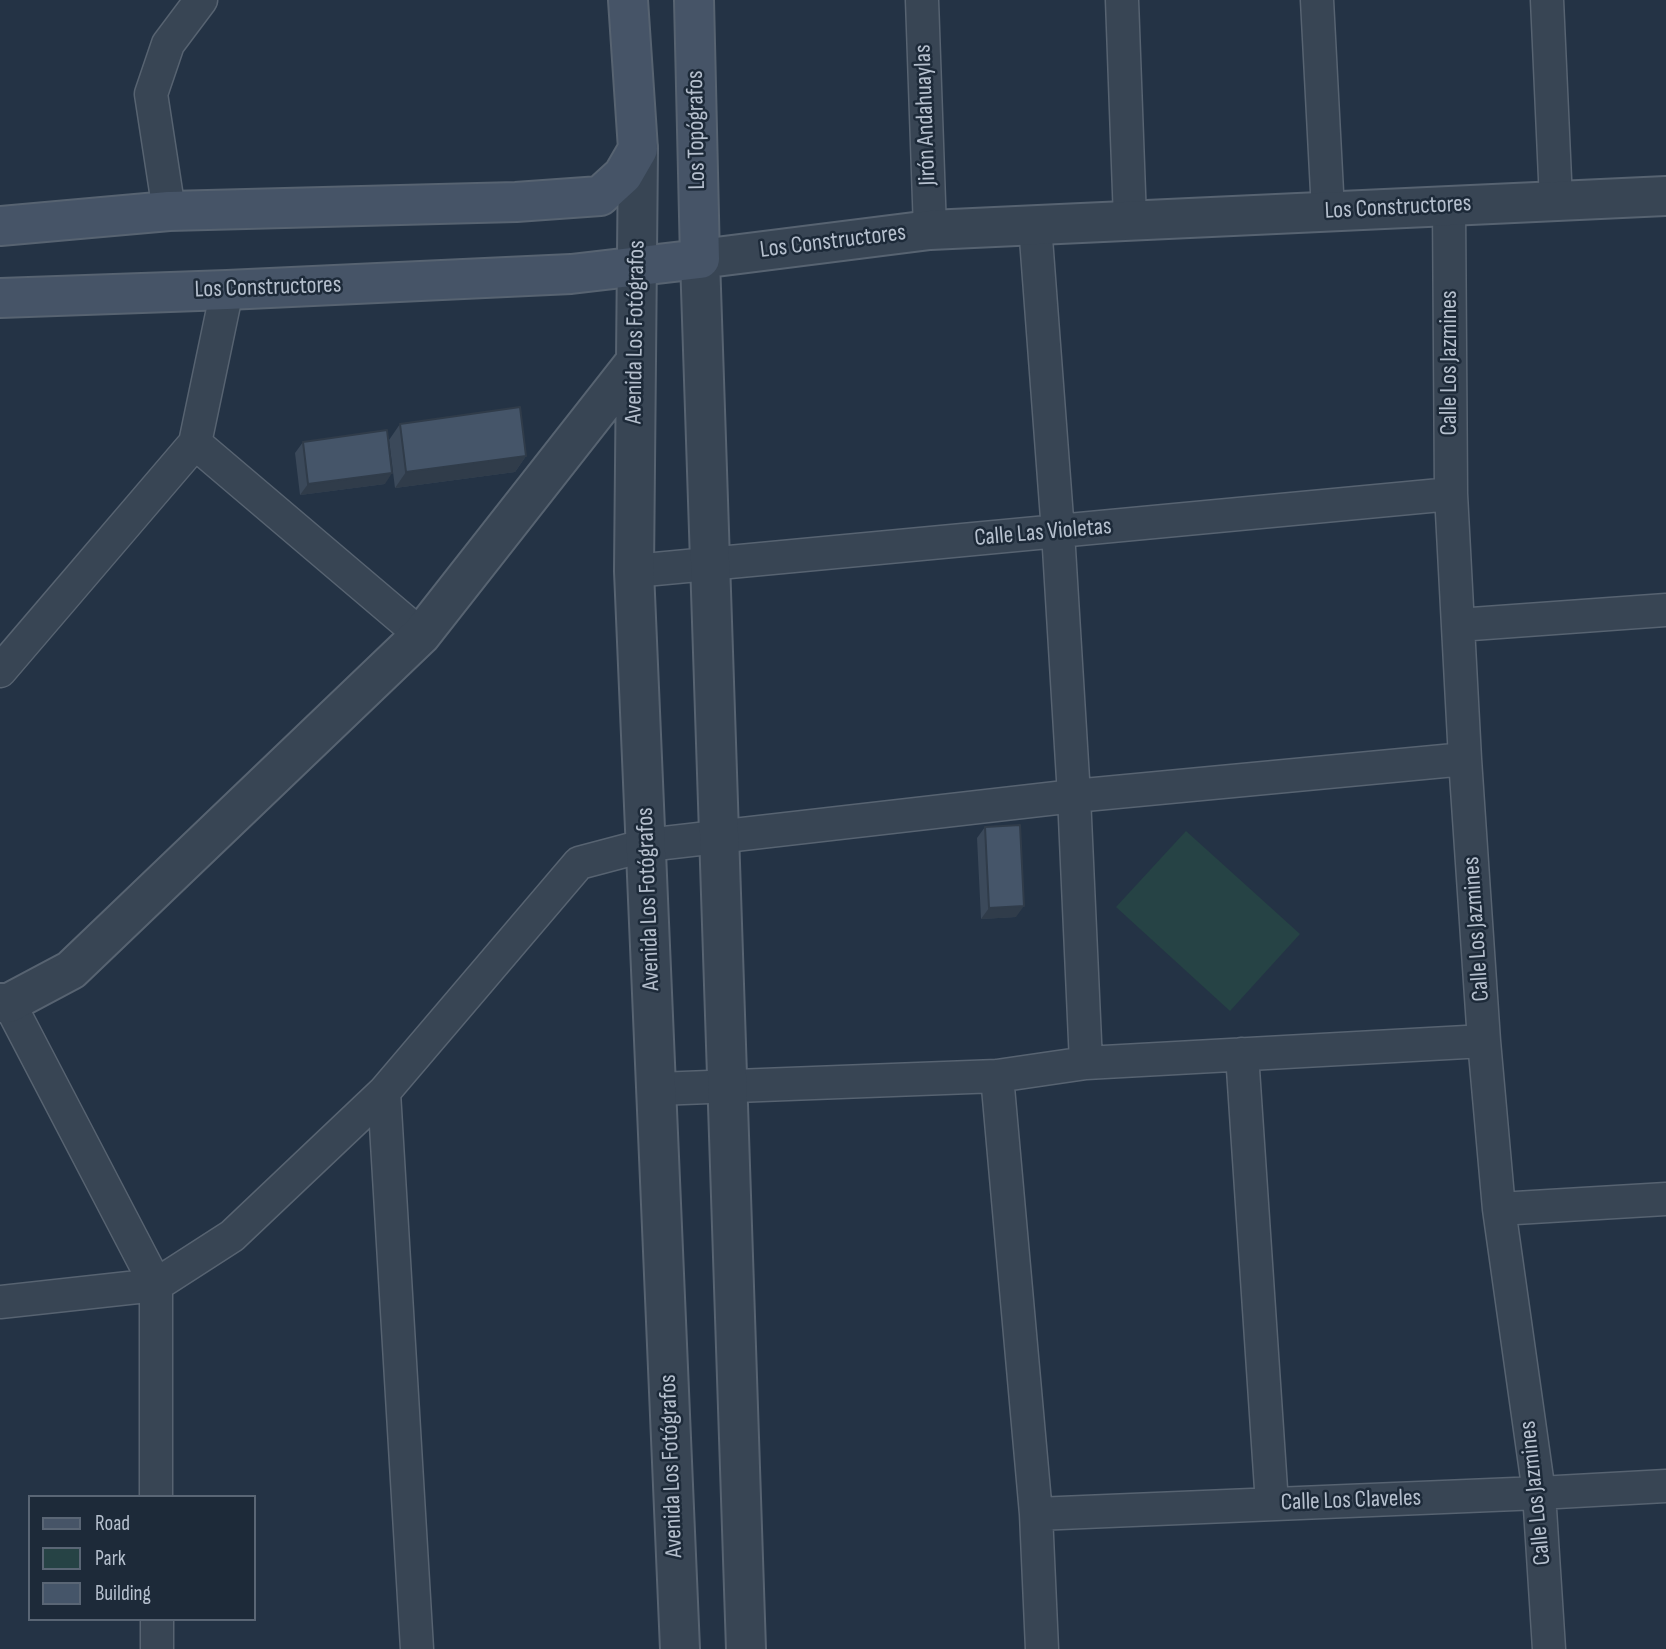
<!DOCTYPE html>
<meta charset="utf-8">
<style>
body{margin:0}
#map{position:relative;width:1666px;height:1649px;overflow:hidden;background:#243345;font-family:"Sofia Sans Condensed",sans-serif}
canvas{display:block}
.legend{position:absolute;left:28px;top:1495px;width:228px;height:126px;box-sizing:border-box;background:#1d2a39;border:2px solid #5a6675;margin:0;padding:9px 12px;list-style:none;font-size:21px;color:#b6c0ce}
.legend li{display:flex;align-items:center;gap:14px;height:35px}
.legend b{width:35px;border:2px solid #5a6675}
</style>
<div id="map">
<canvas width="1666" height="1649"></canvas>
<ul class="legend">
<li><b style="height:9px;background:#465467"></b>Road</li>
<li><b style="height:19px;background:#264345"></b>Park</li>
<li><b style="height:19px;background:#455569"></b>Building</li>
</ul>
</div>
<script>
const c = document.querySelector('canvas').getContext('2d');
c.lineJoin = 'round';
function fill(path, color) { c.fillStyle = color; c.fill(path, 'evenodd'); }
const poly = rows => new Path2D(rows.map(r => 'M' + r).join(''));
function strokePath(path, color, width, dash) { c.strokeStyle = color; c.lineWidth = width; c.lineCap = dash ? 'butt' : 'round'; c.setLineDash(dash || []); c.stroke(path); }
function write(font, color, halo, rows, align = 'center') {
  c.font = font + ' "Sofia Sans Condensed",sans-serif'; c.lineWidth = 5; c.setLineDash([]); c.textBaseline = 'middle'; c.strokeStyle = halo; c.fillStyle = color; for (const [text, x, y, turn = 0] of rows) {
    c.save(); c.translate(x, y); c.rotate((+turn || 0) * Math.PI / 180); c.textAlign = isNaN(turn) ? turn : align; if (halo) c.strokeText(text, 0, 0); c.fillText(text, 0, 0); c.restore();
  }
}
fill(poly([
 [1186,831,1300,934,1230,1011,1116,907]
]), '#264345');
const minor = poly([
 [922,0,930,230],
 [1122,0,1130,220],
 [1317,0,1328,211],
 [1547,0,1556,201],
 [1449,206,1451,494,1465,759,1484,1041,1499,1209,1539,1493,1549,1649],
 [169,211,151,94,168,44,201,0],
 [1035,225,1058,532,1074,796,1086,1063],
 [195,443,421,635],
 [634,571,1451,494],
 [1458,625,1666,610],
 [0,671,195,443,227,290],
 [9,1003,156,1285,156,1497],
 [1242,1054,1272,1504],
 [997,1076,1036,1514,1042,1649],
 [657,1089,997,1076,1086,1063,1484,1041],
 [384,1092,417,1649],
 [1499,1209,1666,1199],
 [0,1302,156,1285,232,1236,384,1092,579,863,647,845,1074,796,1465,759],
 [1036,1514,1539,1493,1666,1486],
 [157,1619,157,1649]
]);
const tertiary = poly([
 [638,149,634,571,680,1649],
 [0,1003,9,1003,71,970,421,635,636,361],
 [746,1649,700,259,930,230,1666,196]
]);
const secondary = poly([
 [0,226,169,211,516,202,600,196,623,175,638,149,628,0],
 [0,298,227,290,571,274,700,259,694,0]
]);
strokePath(minor, '#576371', 35);
strokePath(tertiary, '#576371', 42);
strokePath(secondary, '#576371', 42);
strokePath(minor, '#384554', 32);
strokePath(tertiary, '#384554', 38);
strokePath(secondary, '#465467', 38);
fill(poly([
 [400,424,526,456,515,472,395,488,389,440],
 [303,442,385,484,300,495,295,453],
 [985,827,1016,917,981,919,977,838]
]), '#3b495a');
fill(poly([
 [526,456,515,472,395,488,406,472],
 [392,473,385,484,300,495,308,484],
 [1024,906,1016,917,981,919,989,908]
]), '#303c4a');
const building = poly([
 [520,407,526,456,406,472,400,424,520,407],
 [387,430,392,473,308,484,303,442,387,430],
 [1020,825,1024,906,989,908,985,827,1020,825]
]);
fill(building, '#455569');
strokePath(building, '#303c4a', 2);
write('24px', '#b6c0ce', '#1d2a39', [
 ["Jirón Andahuaylas",926,115,-92],
 ["Los Topógrafos",697,130,-91],
 ["Los Constructores",1398,208,-3],
 ["Los Constructores",833,242,-7],
 ["Los Constructores",268,288,-2],
 ["Avenida Los Fotógrafos",636,332,-89],
 ["Calle Los Jazmines",1450,363,-90],
 ["Calle Las Violetas",1043,533,-5],
 ["Avenida Los Fotógrafos",649,899,-92],
 ["Calle Los Jazmines",1477,929,-94],
 ["Avenida Los Fotógrafos",672,1466,-92],
 ["Calle Los Jazmines",1536,1493,-96],
 ["Calle Los Claveles",1351,1501,-2]
]);
</script>
